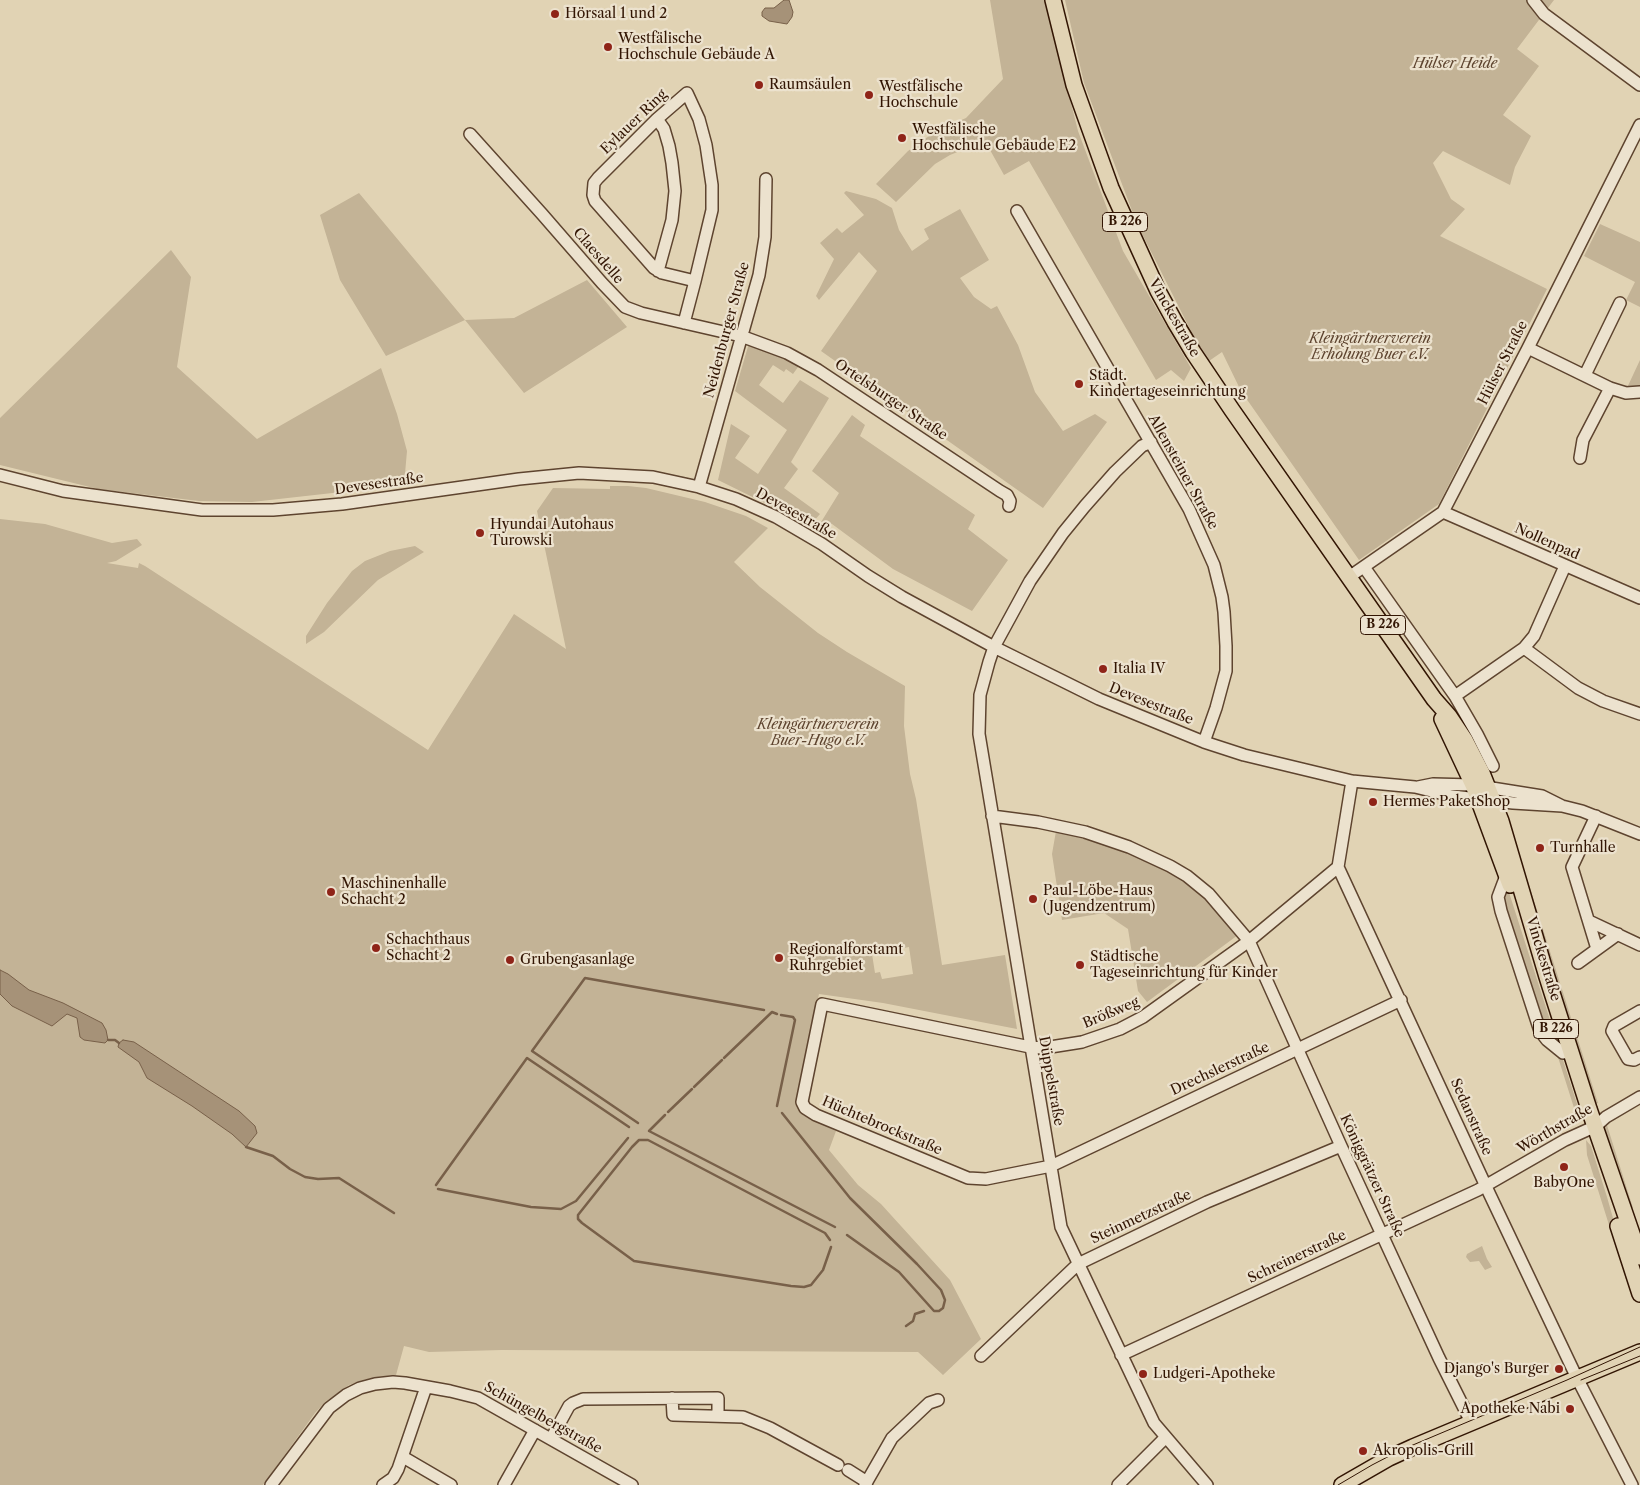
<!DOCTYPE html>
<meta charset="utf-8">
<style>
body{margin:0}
canvas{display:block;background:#e1d3b4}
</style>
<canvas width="1640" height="1485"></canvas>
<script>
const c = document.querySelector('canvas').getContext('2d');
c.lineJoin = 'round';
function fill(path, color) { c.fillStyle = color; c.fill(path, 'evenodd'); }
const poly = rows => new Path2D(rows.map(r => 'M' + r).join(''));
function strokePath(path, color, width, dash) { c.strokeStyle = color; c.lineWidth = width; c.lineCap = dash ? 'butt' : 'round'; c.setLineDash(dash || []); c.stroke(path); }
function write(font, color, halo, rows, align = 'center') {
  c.font = font + ' "Libre Caslon Text",serif'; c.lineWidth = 4.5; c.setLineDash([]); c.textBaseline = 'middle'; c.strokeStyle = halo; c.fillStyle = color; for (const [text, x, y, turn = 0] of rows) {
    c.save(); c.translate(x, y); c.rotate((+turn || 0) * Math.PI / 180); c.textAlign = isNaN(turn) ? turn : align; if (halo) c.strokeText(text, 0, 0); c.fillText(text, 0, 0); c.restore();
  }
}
fill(poly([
 [990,0,1045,0,1078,131,1123,251,1191,368,1184,381,1171,370,1156,380,1029,161,1004,175,985,141,950,155,935,164,896,202,876,184,908,151,926,138,945,127,966,118,1003,79],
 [1065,0,1554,0,1517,49,1539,66,1503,115,1531,136,1515,167,1510,185,1443,151,1433,163,1451,199,1465,209,1440,236,1547,289,1439,504,1359,560,1241,391,1222,352,1209,361,1193,335,1137,224,1084,83],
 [846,191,876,199,892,208,899,230,912,251,929,239,924,229,960,209,989,260,960,278,974,297,991,309,997,306,1018,345,1035,392,1063,431,1095,414,1107,422,1043,508,821,351,877,271,859,252,819,300,816,296,834,259,820,243,837,228,842,233,864,215,844,193],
 [359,193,465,320,514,318,587,280,627,327,524,393,465,320,386,356,340,280,320,215],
 [1600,224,1640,242,1640,307,1626,300,1635,282,1584,256],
 [171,250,191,277,177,367,257,439,381,368,397,414,407,451,404,485,252,502,199,501,98,489,0,465,0,418],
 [749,343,801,363,793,374,786,369,784,372,773,365,759,385,783,403,800,380,829,398,791,462,798,469,784,488,820,514,813,522,787,514,718,480,731,424,750,436,735,458,758,474,787,430,735,391],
 [1640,360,1640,396,1626,390],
 [852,415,865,425,860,436,975,515,968,529,1008,560,972,611,893,569,832,524,818,527,839,493,812,471],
 [610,486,628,486,646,488,705,502,746,516,768,528,734,562,760,587,818,633,847,652,905,686,904,726,910,774,916,799,942,965,1005,955,1017,1029,883,1003,819,994,797,1098,800,1110,803,1115,836,1131,829,1150,858,1185,881,1204,950,1280,981,1339,943,1375,918,1352,502,1350,429,1352,404,1346,396,1375,377,1377,363,1380,349,1385,325,1402,315,1413,263,1485,0,1485,0,519,45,524,112,543,137,539,142,545,116,561,107,563,138,568,139,563,145,566,428,750,514,614,566,649,537,511,553,488,610,489],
 [909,947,913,974,882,979,880,972,875,973,872,954],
 [415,546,424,552,378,580,324,632,306,644,306,636,327,603,352,571,365,561,390,551],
 [1508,825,1510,825,1598,1103,1593,1105],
 [1056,831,1121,849,1163,867,1185,881,1202,894,1238,935,1147,1002,1138,991,1128,929,1104,913,1062,920,1052,854],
 [1506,883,1558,1045,1543,1030,1545,1026,1506,909,1504,907,1502,902],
 [1556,1051,1562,1057,1579,1110,1575,1111],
 [1606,1122,1633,1208,1629,1206,1601,1129],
 [1586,1140,1591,1146,1607,1197,1632,1285,1626,1279,1587,1155],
 [1482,1246,1487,1259,1492,1267,1485,1270,1479,1261,1470,1262,1466,1257,1467,1254]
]), '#c3b396');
const water = poly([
 [784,0,789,0,793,12,792,17,787,24,769,21,762,16,762,12,765,8,774,8,784,0],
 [0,970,8,974,29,990,63,1003,102,1023,106,1030,108,1040,105,1043,84,1040,80,1037,77,1018,67,1014,52,1026,12,1006,0,994,0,970],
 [123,1040,134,1042,239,1111,255,1126,257,1133,246,1147,232,1134,192,1106,147,1078,139,1062,118,1047,119,1043,123,1040]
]);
fill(water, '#a69278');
strokePath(water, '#786049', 1);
strokePath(poly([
 [108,1040,115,1040,119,1043],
 [724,1058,772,1012,777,1014],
 [694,1087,722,1060],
 [777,1106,795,1020,793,1017,781,1015],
 [668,1112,692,1089],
 [782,1113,850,1198,917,1264,941,1290,945,1300,943,1308,939,1311,934,1311,899,1272,847,1235],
 [665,1115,649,1131,835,1227],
 [638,1123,532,1051,585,978,764,1010],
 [246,1147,273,1156,290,1169,305,1177,318,1179,339,1178,394,1213],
 [436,1185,527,1058,629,1127],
 [438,1189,531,1207,561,1209,576,1201,628,1138],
 [830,1240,825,1233,648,1140,639,1140,632,1147,578,1215,578,1219,582,1223,634,1261,791,1286,804,1287,811,1285,823,1270,831,1247],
 [906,1326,913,1321,915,1314,924,1311]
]), '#786049', 2.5);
const minor = poly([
 [1533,0,1544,14,1640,85],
 [657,119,664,129,669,146,672,163,675,191,672,220,658,271],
 [470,134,542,214,602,283,625,307,641,313,741,336,787,353,818,370,1000,491,1007,495,1010,501,1009,506],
 [1017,211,1189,509,1214,565,1222,597,1224,612,1226,646,1226,671,1216,708,1204,742],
 [684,323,695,281,712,210,712,185,706,145,699,119,687,93,657,119,598,178,594,183,593,195,595,201,654,268,662,273,695,281],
 [1528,348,1610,388,1626,393,1640,392],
 [1585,375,1620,303],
 [1151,442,1142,446,1115,472,1085,506,1063,533,1030,581,994,647,989,662,980,695,979,734,1061,1227,1154,1423,1207,1485],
 [1580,458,1583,440,1610,388],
 [0,475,63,491,202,510,273,510,342,504,519,479,579,473,653,477,699,487,736,499,776,517,822,544,868,576,902,597,994,647,1099,699,1204,742,1244,755,1352,781,1415,787,1452,796,1513,803,1562,806],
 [699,487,759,275,765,237,766,179],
 [1443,512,1640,598],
 [1364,567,1455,696,1477,734,1493,766],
 [1349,577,1443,512,1528,348,1640,125],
 [1524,648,1578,688,1603,701,1640,714],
 [1455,696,1524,648,1534,636,1565,566],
 [1352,781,1338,867,1249,941,1143,1017,1120,1029,1082,1042,1044,1048,1030,1047,822,1004,802,1102,805,1108,816,1115,968,1178,986,1179,1051,1166,1401,1000],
 [1418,787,1433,784,1473,785,1542,796,1562,806,1582,811,1640,834],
 [992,816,1038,822,1085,832,1129,847,1170,866,1187,876,1209,894,1249,941,1341,1146,1439,1358,1471,1422],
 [1596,816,1572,867,1597,949],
 [1338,867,1490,1195,1576,1376,1632,1485],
 [1507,873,1498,897,1501,911,1540,1031,1547,1040,1563,1053],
 [1589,921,1640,945],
 [1578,963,1618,934],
 [1640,1011,1614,1026,1612,1031,1628,1059,1634,1060,1640,1057],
 [1121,1355,1478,1190,1565,1140,1596,1126,1606,1117,1640,1097],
 [981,1356,1078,1264,1207,1202,1341,1146],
 [672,1398,673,1415,743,1417,770,1428,838,1465],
 [551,1439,569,1406,573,1403,583,1399,718,1398,718,1415],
 [403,1457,451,1485],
 [848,1470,867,1482],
 [271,1485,329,1408,346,1395,360,1388,375,1384,393,1382,405,1383,450,1391,478,1398,632,1485],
 [383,1485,393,1478,398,1469,426,1387],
 [504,1485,535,1430],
 [865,1485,892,1438,929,1403,938,1400],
 [1118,1485,1165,1438]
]);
const major = poly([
 [1053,0,1074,85,1111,188,1158,291,1175,322,1193,352,1232,410,1434,699,1449,716,1465,740,1482,773,1501,821,1547,977,1589,1109,1640,1257],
 [1442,719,1473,785,1510,885],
 [1618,1226,1640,1294],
 [1342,1485,1389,1458,1413,1447,1640,1352]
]);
strokePath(minor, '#5e442f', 14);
strokePath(major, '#321503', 18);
strokePath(minor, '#ece2ce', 11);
strokePath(major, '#e1d3b4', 15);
strokePath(poly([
 [1581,1380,1640,1356],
 [1338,1485,1372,1465,1401,1450,1567,1380,1640,1347]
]), '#321503', 1);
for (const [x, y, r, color] of [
 [555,14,5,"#8f2418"],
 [608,47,5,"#8f2418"],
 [759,85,5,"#8f2418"],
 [869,95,5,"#8f2418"],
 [902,138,5,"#8f2418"],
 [1079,384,5,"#8f2418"],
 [480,533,5,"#8f2418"],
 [1103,669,5,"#8f2418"],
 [1373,802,5,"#8f2418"],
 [1540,848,5,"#8f2418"],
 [331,892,5,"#8f2418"],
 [1033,899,5,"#8f2418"],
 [376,948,5,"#8f2418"],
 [779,958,5,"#8f2418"],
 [510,960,5,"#8f2418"],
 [1080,965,5,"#8f2418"],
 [1564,1167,5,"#8f2418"],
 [1559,1369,5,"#8f2418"],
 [1143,1374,5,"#8f2418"],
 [1570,1409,5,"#8f2418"],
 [1363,1451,5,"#8f2418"]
]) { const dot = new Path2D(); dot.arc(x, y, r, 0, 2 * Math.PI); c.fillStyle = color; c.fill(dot); strokePath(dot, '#ece2ce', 2); }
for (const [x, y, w] of [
 [1125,222,45],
 [1383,625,45],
 [1556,1029,45]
]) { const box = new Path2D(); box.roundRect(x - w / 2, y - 9.5, w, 19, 4); c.fillStyle = '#ece2ce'; c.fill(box); strokePath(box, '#321503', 1); }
write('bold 12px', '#321503', null, [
 ["B 226",1125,222],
 ["B 226",1383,625],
 ["B 226",1556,1029]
]);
write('14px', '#321503', '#ece2ce', [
 ["Hörsaal 1 und 2",565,14],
 ["Westfälische",618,39],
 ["Hochschule Gebäude A",618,55],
 ["Raumsäulen",769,85],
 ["Westfälische",879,87],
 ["Hochschule",879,103],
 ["Westfälische",912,130],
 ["Hochschule Gebäude E2",912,146],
 ["Städt.",1089,376],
 ["Kindertageseinrichtung",1089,392],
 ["Hyundai Autohaus",490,525],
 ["Turowski",490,541],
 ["Italia IV",1113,669],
 ["Hermes PaketShop",1383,802],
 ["Turnhalle",1550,848],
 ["Maschinenhalle",341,884],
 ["Schacht 2",341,900],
 ["Paul-Löbe-Haus",1043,891],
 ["(Jugendzentrum)",1043,907],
 ["Schachthaus",386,940],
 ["Schacht 2",386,956],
 ["Regionalforstamt",789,950],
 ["Ruhrgebiet",789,966],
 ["Städtische",1090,957],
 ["Tageseinrichtung für Kinder",1090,973],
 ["Grubengasanlage",520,960],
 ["BabyOne",1564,1183,"center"],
 ["Django's Burger",1549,1369,"right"],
 ["Ludgeri-Apotheke",1153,1374],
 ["Apotheke Nabi",1560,1409,"right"],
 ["Akropolis-Grill",1373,1451]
], 'left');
write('italic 14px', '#5e442f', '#ece2ce', [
 ["Hülser Heide",1455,64],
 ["Kleingärtnerverein",1370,339],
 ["Erholung Buer e.V.",1370,355],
 ["Kleingärtnerverein",818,725],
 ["Buer-Hugo e.V.",818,741]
]);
write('14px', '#321503', '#ece2ce', [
 ["Eylauer Ring",634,122,-44],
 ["Claesdelle",598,256,49],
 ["Vinckestraße",1174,318,60],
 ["Neidenburger Straße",727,330,-75],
 ["Hülser Straße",1503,363,-63],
 ["Ortelsburger Straße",891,400,34],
 ["Allensteiner Straße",1183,472,61],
 ["Devesestraße",379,484,-8],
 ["Devesestraße",796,514,29],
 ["Nollenpad",1547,542,24],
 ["Devesestraße",1151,704,22],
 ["Vinckestraße",1543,959,73],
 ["Brößweg",1111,1013,-23],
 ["Drechslerstraße",1220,1069,-25],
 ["Düppelstraße",1051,1081,80],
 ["Sedanstraße",1471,1117,66],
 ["Hüchtebrockstraße",882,1126,23],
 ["Wörthstraße",1555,1129,-30],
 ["Königgrätzer Straße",1372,1176,65],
 ["Steinmetzstraße",1141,1217,-25],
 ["Schreinerstraße",1297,1257,-25],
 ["Schüngelbergstraße",543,1418,29]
]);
</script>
